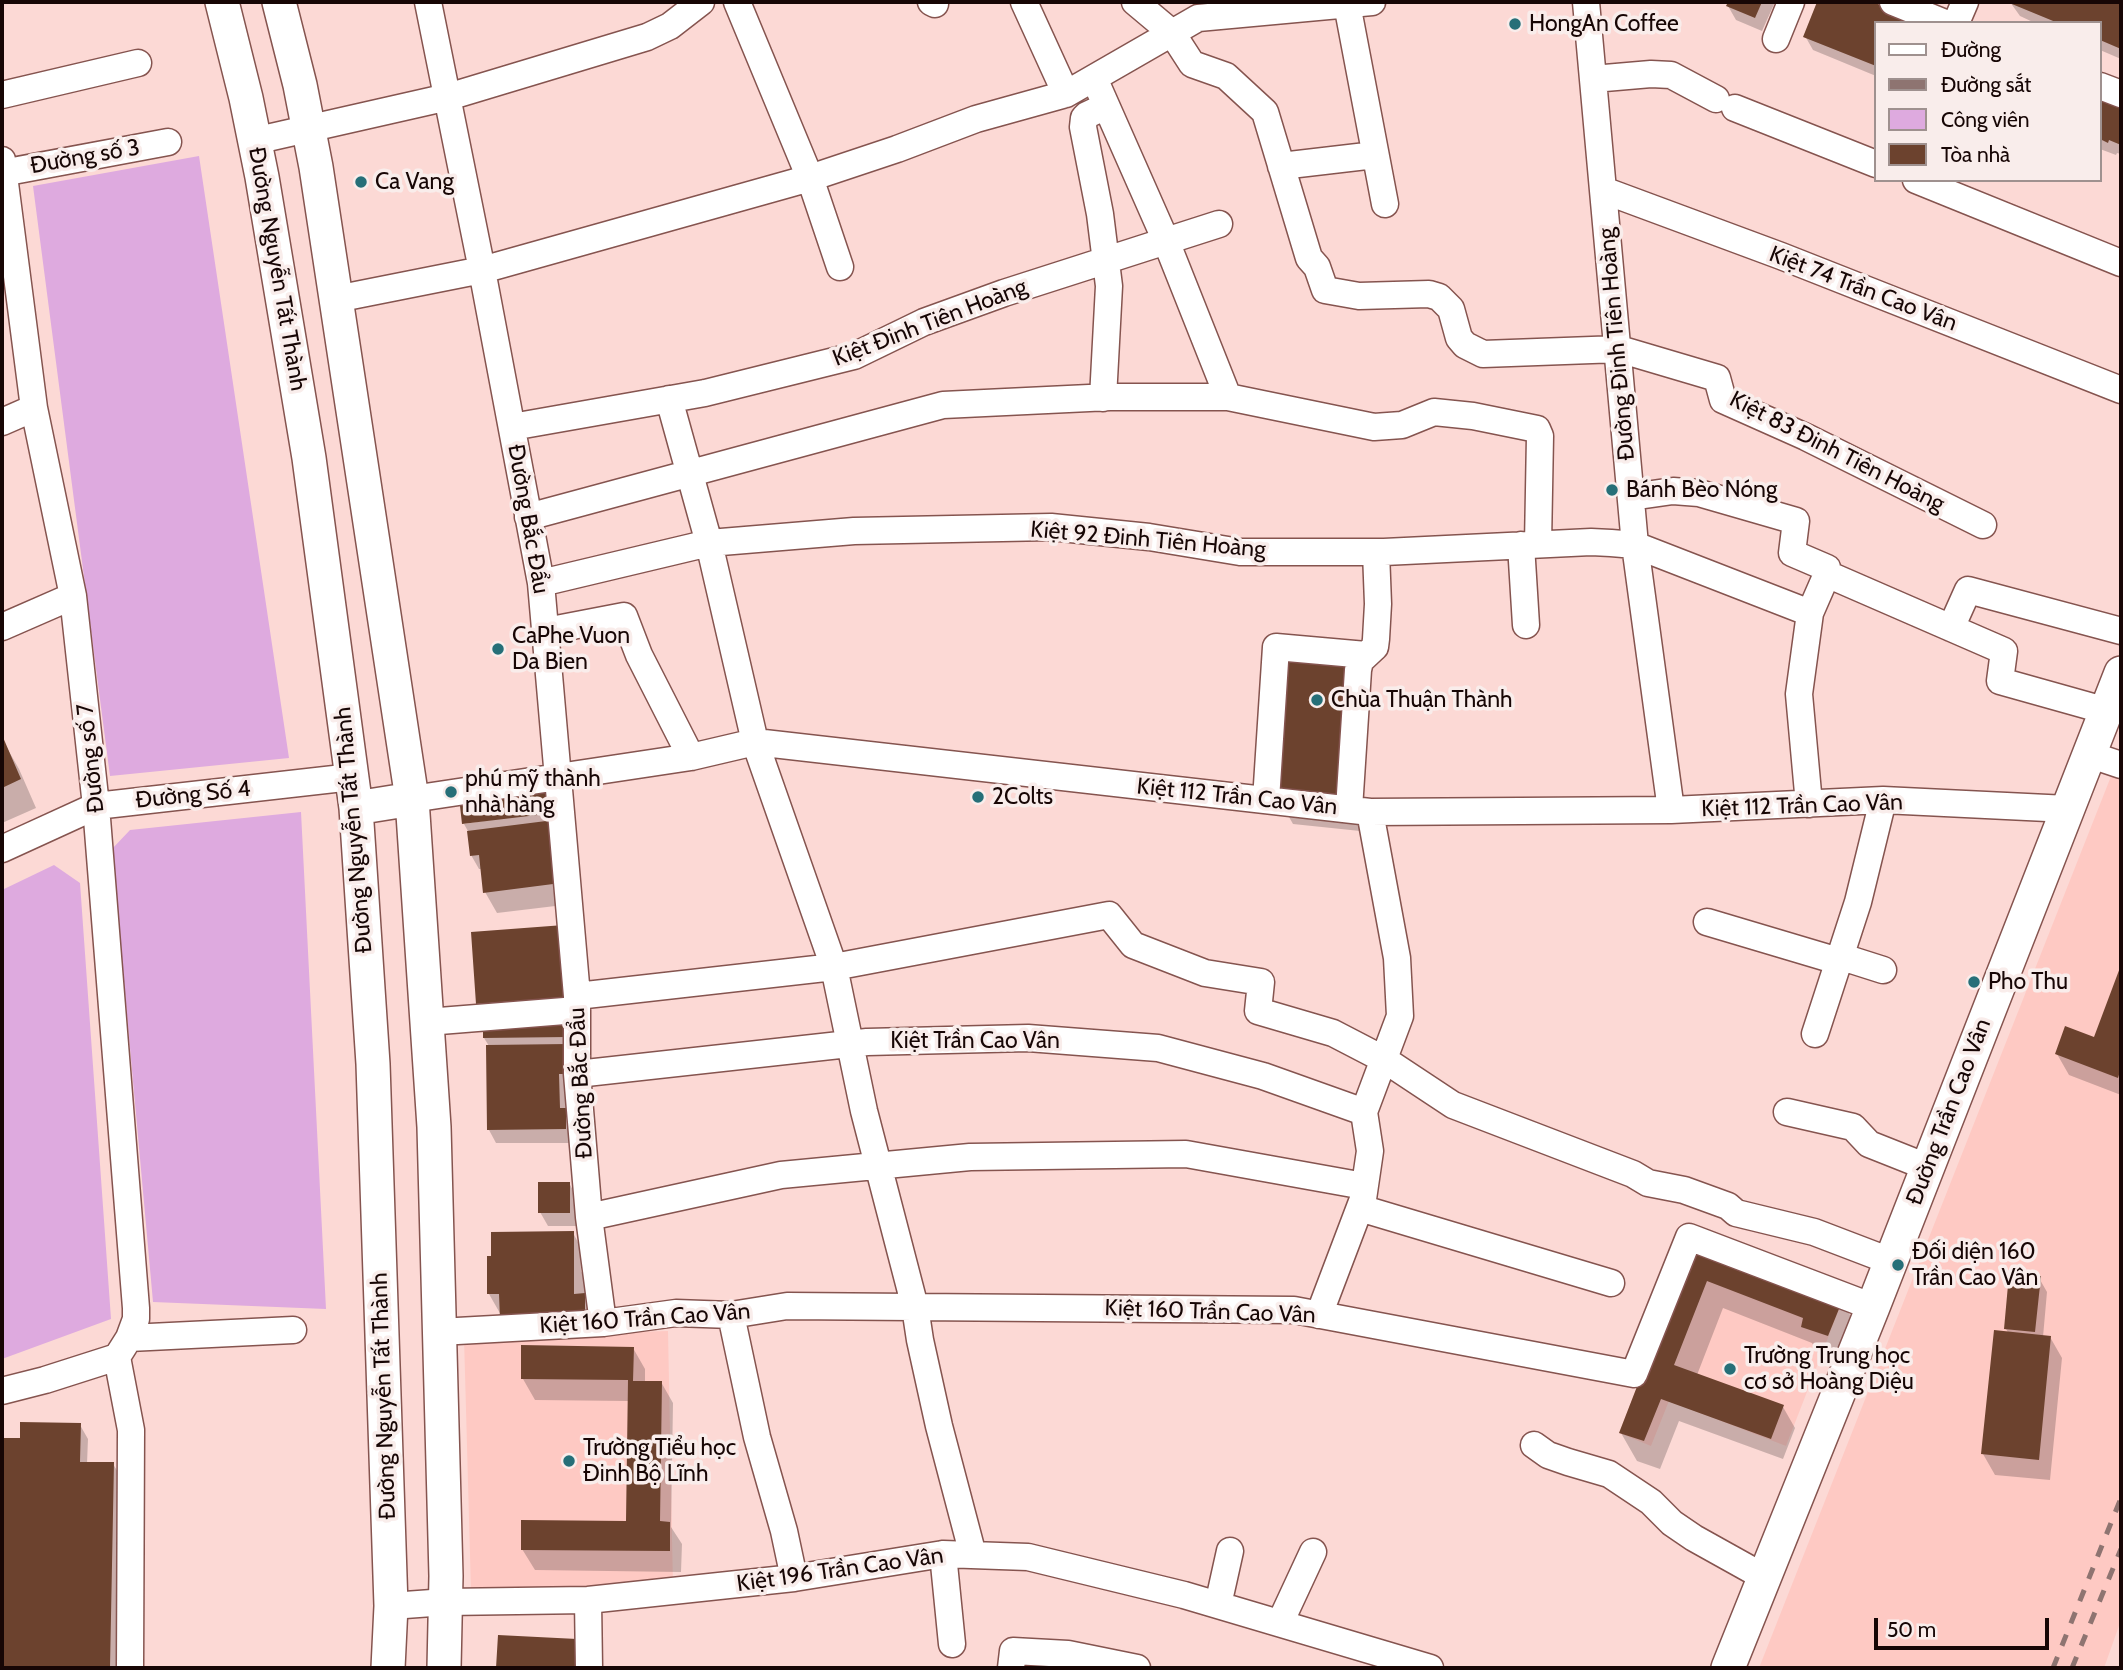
<!DOCTYPE html>
<meta charset="utf-8">
<style>
body{margin:0}
#map{position:relative;width:2123px;height:1670px;overflow:hidden;background:#fcd9d5;font-family:Cabin,sans-serif}
canvas{display:block}
.frame{position:absolute;inset:0;border:4px solid #170605;pointer-events:none}
.legend{position:absolute;left:1874px;top:21px;width:228px;height:161px;box-sizing:border-box;background:#f9edeb;border:2px solid #9f918f;margin:0;padding:9px 12px;list-style:none;font-size:21px;color:#170605}
.legend li{display:flex;align-items:center;gap:14px;height:35px}
.legend b{width:35px;border:2px solid #9f918f}
.scale{position:absolute;left:1874px;top:1618px;width:175px;height:32px;box-sizing:border-box;border:4px solid #170605;border-top:0;padding-left:9px;font-size:21px;line-height:24px;white-space:nowrap;color:#170605;-webkit-text-stroke:5px #f9edeb;paint-order:stroke}
</style>
<div id="map">
<canvas width="2123" height="1670"></canvas>
<div class="frame"></div>
<ul class="legend">
<li><b style="height:9px;background:#fff"></b>Đường</li>
<li><b style="height:9px;background:#8e7471"></b>Đường sắt</li>
<li><b style="height:19px;background:#deaadf"></b>Công viên</li>
<li><b style="height:19px;background:#6c422e"></b>Tòa nhà</li>
</ul>
<div class="scale">50 m</div>
</div>
<script>
const c = document.querySelector('canvas').getContext('2d');
c.lineJoin = 'round';
function fill(path, color) { c.fillStyle = color; c.fill(path, 'evenodd'); }
const poly = rows => new Path2D(rows.map(r => 'M' + r).join(''));
function strokePath(path, color, width, dash) { c.strokeStyle = color; c.lineWidth = width; c.lineCap = dash ? 'butt' : 'round'; c.setLineDash(dash || []); c.stroke(path); }
function write(font, color, halo, rows, align = 'center') {
  c.font = font + ' Cabin,sans-serif'; c.lineWidth = 7; c.setLineDash([]); c.textBaseline = 'middle'; c.strokeStyle = halo; c.fillStyle = color; for (const [text, x, y, turn = 0] of rows) {
    c.save(); c.translate(x, y); c.rotate((+turn || 0) * Math.PI / 180); c.textAlign = isNaN(turn) ? turn : align; if (halo) c.strokeText(text, 0, 0); c.fillText(text, 0, 0); c.restore();
  }
}
fill(poly([
 [2121,751,2121,1620,2104,1668,1759,1668],
 [1693,1242,1843,1299,1786,1446,1669,1401,1651,1446,1619,1433],
 [668,1331,673,1585,471,1591,464,1337]
]), '#fec9c3');
fill(poly([
 [199,156,289,758,110,776,33,186],
 [301,812,326,1309,153,1302,112,849,130,830],
 [54,865,80,883,111,1319,2,1359,2,890]
]), '#deaadf');
fill(poly([
 [1730,2,1775,2,1762,31,1736,20,1728,6],
 [1819,2,1868,2,1920,23,1876,23,1876,76,1813,50,1805,36],
 [2010,2,2121,2,2121,59,2100,50,2100,23,2035,23,2020,16],
 [2100,95,2121,103,2121,154,2117,153,2116,155,2100,149],
 [1369,692,1360,831,1293,824,1277,796],
 [3,741,19,769,36,808,2,823],
 [562,809,572,904,497,913,485,892,482,869,479,869,471,855,469,833,464,824],
 [563,926,573,1143,496,1143,489,1130,489,1046,484,1038,486,1017,478,1003],
 [2121,969,2121,1095,2069,1075,2057,1054,2095,1039],
 [569,1183,577,1197,577,1226,548,1226,540,1212],
 [573,1233,580,1246,581,1271,585,1278,585,1296,592,1309,592,1331,501,1315,489,1294],
 [1694,1244,1842,1301,1858,1329,1844,1364,1819,1355,1812,1343,1723,1308,1697,1375,1783,1407,1795,1428,1783,1459,1679,1421,1660,1469,1637,1461,1621,1433],
 [2039,1278,2047,1292,2043,1337,2050,1337,2062,1358,2050,1480,1995,1475,1983,1454,2009,1334,2006,1329],
 [633,1348,645,1369,645,1382,661,1382,673,1403,671,1527,682,1544,681,1572,535,1570,522,1549,627,1523,629,1401,535,1400,523,1379],
 [80,1425,88,1439,87,1464,113,1464,130,1492,126,1668,2,1668,2,1462]
]), '#0003');
fill(poly([
 [1728,2,1762,2,1755,18,1726,6],
 [1817,2,1873,2,1925,23,1876,23,1876,66,1803,37],
 [2007,2,2121,2,2121,49,2100,40,2100,23,2058,23],
 [2100,93,2121,101,2121,145,2109,140,2108,143,2100,139],
 [1284,661,1353,662,1344,804,1275,796],
 [2,735,21,779,2,788],
 [551,786,554,813,462,824,460,806,463,806,462,797],
 [554,820,561,883,483,893,479,855,470,856,467,831],
 [564,925,569,997,476,1004,471,932],
 [2121,965,2121,1068,2118,1078,2055,1054,2065,1026,2094,1037],
 [568,1015,568,1037,483,1038,483,1016],
 [567,1044,567,1074,559,1074,560,1108,566,1108,566,1129,487,1130,486,1045],
 [538,1182,570,1182,570,1213,538,1213],
 [574,1231,574,1294,585,1293,585,1318,500,1319,499,1294,487,1294,487,1256,491,1256,491,1232],
 [1693,1242,1843,1299,1828,1336,1801,1327,1803,1318,1707,1281,1674,1365,1784,1405,1771,1439,1661,1399,1644,1441,1619,1433],
 [2009,1274,2041,1276,2035,1332,2004,1329],
 [1994,1330,2051,1336,2039,1460,1981,1454],
 [521,1345,634,1347,633,1381,662,1381,660,1521,670,1522,670,1551,521,1550,521,1520,626,1521,628,1380,521,1379],
 [20,1422,81,1423,80,1462,114,1462,110,1668,2,1668,3,1438,20,1438],
 [498,1635,577,1639,575,1668,496,1668]
]), '#6c422e');
const minor = poly([
 [428,2,482,270,541,583,577,996,577,1074,589,1217,603,1323],
 [737,2,810,178,840,267],
 [931,2,935,4],
 [1024,2,1066,94],
 [1135,2,1172,33,1192,64,1226,76,1265,112,1309,258,1317,267,1325,290,1359,296,1429,294,1439,297,1451,309,1459,338,1465,345,1483,354,1619,349,1717,378,1723,400,1806,437,1983,525],
 [1586,2,1635,545,1671,810],
 [1893,2,1945,23],
 [1347,4,1385,204],
 [1956,23,1965,2],
 [1776,39,1791,2],
 [1094,78,1166,241,1228,397],
 [1593,79,1651,74,1671,75,1716,99],
 [2100,86,2121,94],
 [2,95,138,63],
 [1735,108,1876,164],
 [254,141,448,97,647,37,670,26,701,2],
 [2,160,34,408,73,596,96,806,136,1308,136,1319,129,1338,117,1357],
 [1281,166,1375,155],
 [2,173,168,142],
 [1916,180,2121,263],
 [1603,190,1781,256,2121,390],
 [336,299,482,270,810,178,897,149,976,119,1066,94,1198,18,1372,2],
 [1103,398,1109,286,1100,214,1083,127,1084,118,1087,115,1106,106],
 [669,399,709,543,755,742,834,967,864,1111,915,1307,920,1340,939,1426,973,1555],
 [2,422,34,408],
 [512,427,705,393,854,356,924,322,1004,293,1219,224],
 [1631,497,1673,491,1699,493,1796,521,1792,553,1827,568,1827,574],
 [528,517,943,405,1110,397,1228,397,1374,427,1402,425,1434,412,1473,416,1537,429,1540,436,1538,544],
 [1521,545,1526,625],
 [541,583,709,543,854,531,1051,527,1149,537,1240,552,1384,552,1591,542,1611,543,1635,545,1810,613,1827,574,2004,651,2000,681,2107,711],
 [2,627,73,596],
 [1951,628,1968,590,2121,631],
 [546,631,624,616,639,655,691,757],
 [2091,755,2121,765],
 [412,799,691,757,755,742,1370,812,1671,810,1883,800,2068,809],
 [1266,800,1276,647,1366,655],
 [1809,804,1799,694,1810,613],
 [1349,809,1358,670,1360,661,1375,647,1376,639,1378,604,1376,552],
 [2,849,96,806,352,777],
 [1707,922,1838,961],
 [1839,956,1883,970],
 [577,996,834,967,1109,915,1133,945,1205,973,1261,982,1258,1011,1333,1033,1385,1060,1453,1105,1633,1174,1648,1183,1684,1190,1728,1206,1736,1213,1814,1232,1890,1261],
 [427,1022,577,1010],
 [1815,1034,1858,902,1883,800],
 [577,1074,867,1042,1028,1038,1158,1048,1263,1076,1364,1112],
 [1787,1112,1853,1127,1869,1144,1927,1167],
 [1360,1208,1611,1283],
 [589,1217,781,1175,970,1157,1186,1154,1364,1186],
 [731,1315,757,1437,784,1531,794,1578],
 [1319,1315,1363,1199,1370,1151,1364,1112,1400,1016,1397,958,1370,812],
 [439,1332,603,1323,676,1313,731,1315,787,1306,1294,1310,1634,1374,1689,1237,1873,1307],
 [129,1338,293,1330],
 [117,1357,131,1430,130,1668],
 [2,1391,45,1380,117,1357],
 [1534,1445,1548,1455,1568,1462,1609,1474,1651,1502,1672,1523,1694,1538,1764,1577],
 [943,1554,952,1644],
 [588,1600,589,1668],
 [1218,1605,1230,1551],
 [391,1606,446,1602,588,1600,794,1578,943,1554,1028,1557,1184,1595,1430,1668],
 [1280,1623,1313,1552],
 [1011,1668,1013,1651,1068,1654,1137,1668]
]);
const major = poly([
 [222,2,246,98,262,177,309,458,356,808,373,1064,391,1606,388,1668],
 [279,2,300,85,316,167,412,799,434,1127,446,1576,444,1668],
 [356,808,412,799],
 [1728,1668,1873,1307,2121,673]
]);
strokePath(minor, '#85544f', 29);
strokePath(major, '#85544f', 36);
strokePath(minor, '#fff', 26);
strokePath(major, '#fff', 33);
strokePath(poly([
 [2053,1668,2121,1498],
 [2072,1668,2121,1549]
]), '#8e7471', 5, [12, 12]);
for (const [x, y, r, color] of [
 [1515,24,7,"#266f78"],
 [361,182,7,"#266f78"],
 [1612,490,7,"#266f78"],
 [498,649,7,"#266f78"],
 [1317,700,7,"#266f78"],
 [451,792,7,"#266f78"],
 [978,797,7,"#266f78"],
 [1974,982,7,"#266f78"],
 [1898,1265,7,"#266f78"],
 [1730,1369,7,"#266f78"],
 [569,1461,7,"#266f78"]
]) { const dot = new Path2D(); dot.arc(x, y, r, 0, 2 * Math.PI); c.fillStyle = color; c.fill(dot); strokePath(dot, '#f9edeb', 2.5); }
write('23px', '#170605', '#f9edeb', [
 ["HongAn Coffee",1529,24],
 ["Ca Vang",375,182],
 ["Bánh Bèo Nóng",1626,490],
 ["CaPhe Vuon",512,636],
 ["Da Bien",512,662],
 ["Chùa Thuận Thành",1331,700],
 ["phú mỹ thành",465,779],
 ["nhà hàng",465,805],
 ["2Colts",992,797],
 ["Pho Thu",1988,982],
 ["Đối diện 160",1912,1252],
 ["Trần Cao Vân",1912,1278],
 ["Trường Trung học",1744,1356],
 ["cơ sở Hoàng Diệu",1744,1382],
 ["Trường Tiểu học",583,1448],
 ["Đinh Bộ Lĩnh",583,1474]
], 'left');
write('23px', '#170605', '#f9edeb', [
 ["Đường số 3",85,157,-10],
 ["Đường Nguyễn Tất Thành",277,269,80],
 ["Kiệt 74 Trần Cao Vân",1863,289,21],
 ["Kiệt Đinh Tiên Hoàng",930,323,-21],
 ["Đường Đinh Tiên Hoàng",1617,344,-95],
 ["Kiệt 83 Đinh Tiên Hoàng",1837,452,27],
 ["Đường Bắc Đẩu",528,519,80],
 ["Kiệt 92 Đinh Tiên Hoàng",1148,540,5],
 ["Đường số 7",91,758,-96],
 ["Đường Số 4",193,795,-6],
 ["Kiệt 112 Trần Cao Vân",1237,797,6],
 ["Kiệt 112 Trần Cao Vân",1802,806,-2],
 ["Đường Nguyễn Tất Thành",354,830,-95],
 ["Kiệt Trần Cao Vân",975,1041],
 ["Đường Bắc Đẩu",581,1083,-93],
 ["Đường Trần Cao Vân",1949,1112,-69],
 ["Kiệt 160 Trần Cao Vân",1210,1312,2],
 ["Kiệt 160 Trần Cao Vân",645,1319,-4],
 ["Đường Nguyễn Tất Thành",384,1396,-92],
 ["Kiệt 196 Trần Cao Vân",840,1570,-8]
]);
</script>
